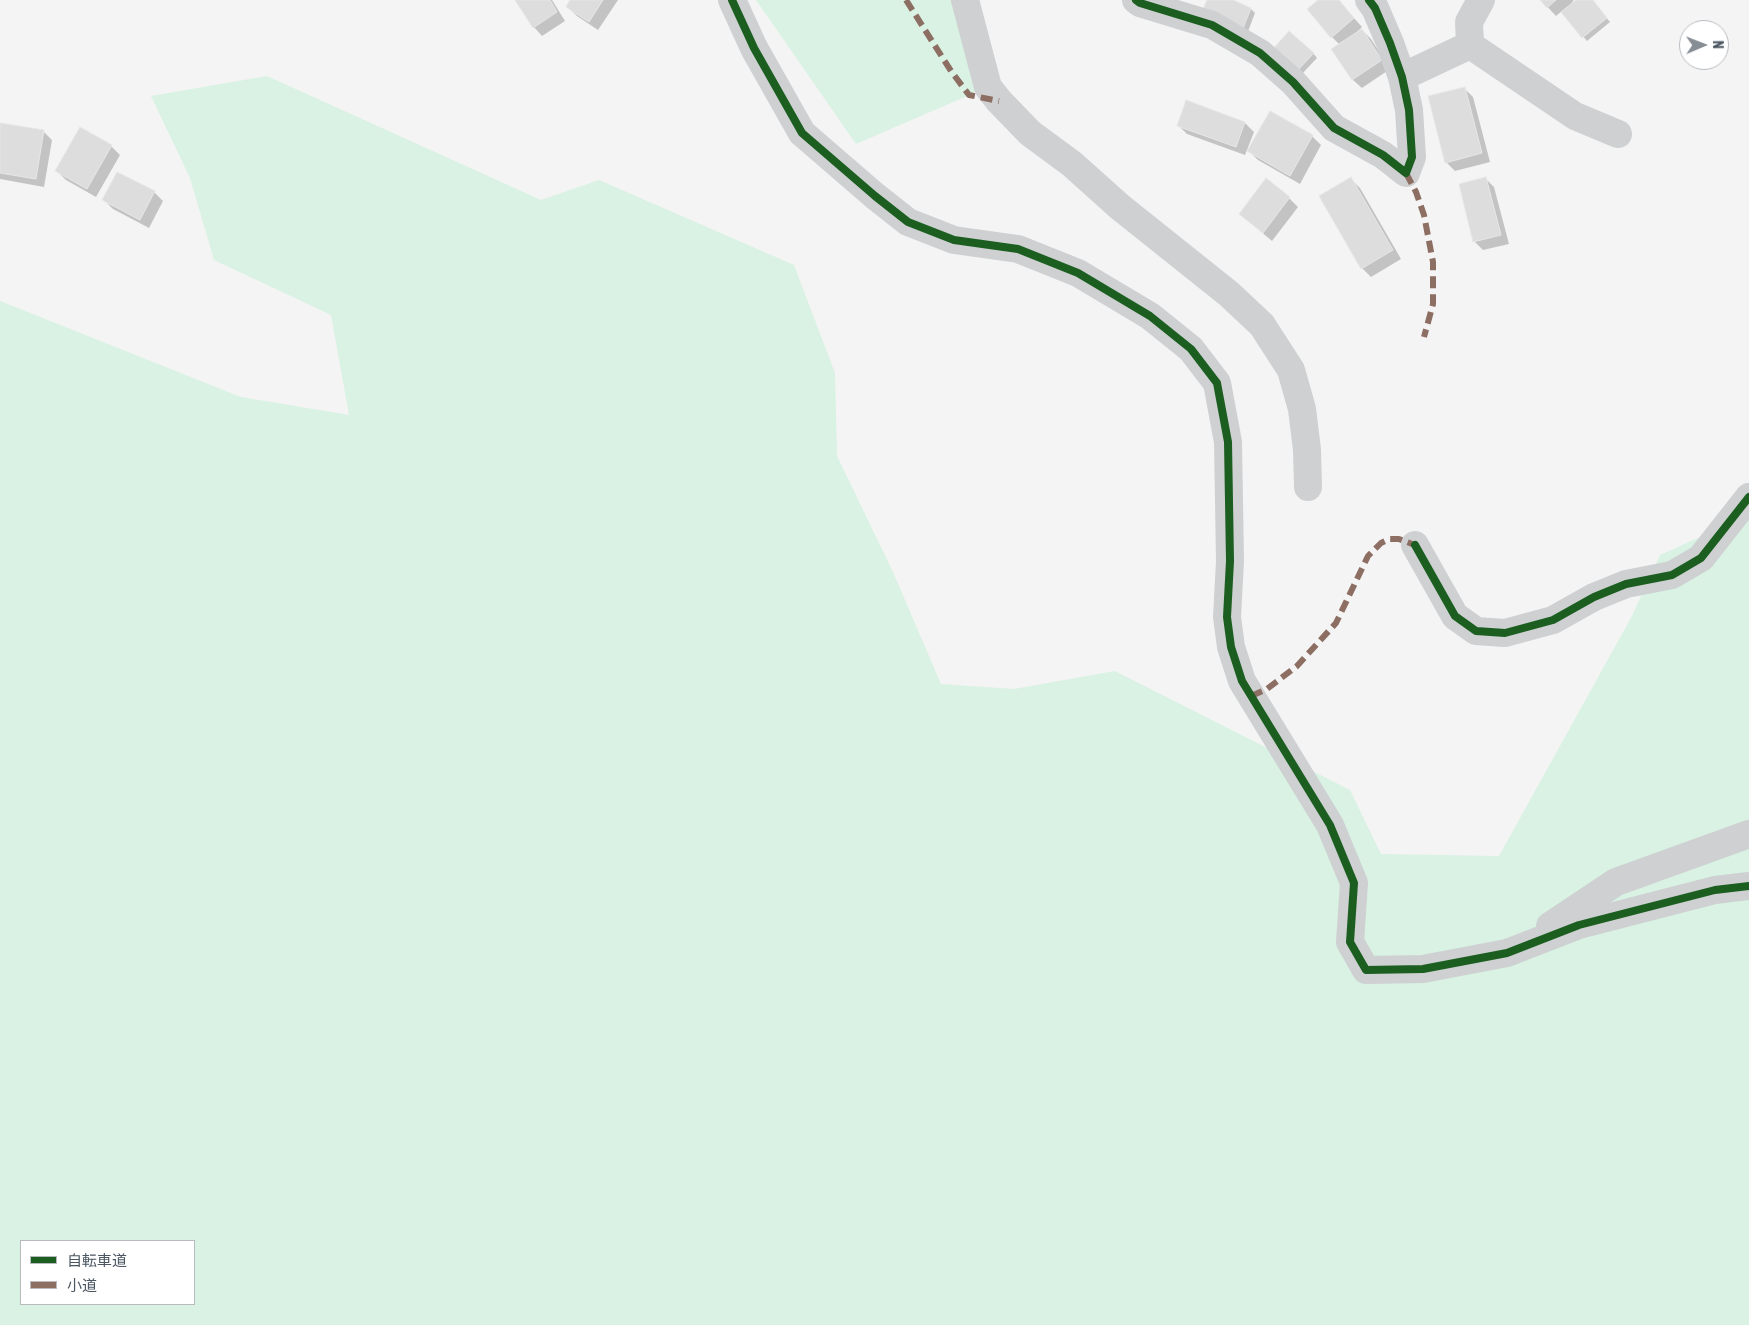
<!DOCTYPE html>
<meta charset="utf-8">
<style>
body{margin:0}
#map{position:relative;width:1749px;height:1325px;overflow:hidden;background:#f4f4f4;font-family:"Asap Condensed","Noto Sans JP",sans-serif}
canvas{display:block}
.legend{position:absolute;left:20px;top:1240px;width:175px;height:65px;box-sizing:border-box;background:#fff;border:1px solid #b7bbc0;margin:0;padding:6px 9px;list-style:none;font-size:15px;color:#4a5661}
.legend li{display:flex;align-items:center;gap:10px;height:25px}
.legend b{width:25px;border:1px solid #b7bbc0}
.north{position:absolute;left:1679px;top:20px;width:50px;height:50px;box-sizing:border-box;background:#fff;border:1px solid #b7bbc0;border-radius:50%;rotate:89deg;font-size:14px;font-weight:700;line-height:20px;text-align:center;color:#4a5661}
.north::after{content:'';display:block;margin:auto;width:18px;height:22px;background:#868d94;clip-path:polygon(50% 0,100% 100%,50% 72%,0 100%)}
</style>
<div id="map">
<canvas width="1749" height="1325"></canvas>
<ul class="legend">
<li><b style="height:6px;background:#1b5e20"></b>自転車道</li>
<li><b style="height:6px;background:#8d6e63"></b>小道</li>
</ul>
<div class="north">N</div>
</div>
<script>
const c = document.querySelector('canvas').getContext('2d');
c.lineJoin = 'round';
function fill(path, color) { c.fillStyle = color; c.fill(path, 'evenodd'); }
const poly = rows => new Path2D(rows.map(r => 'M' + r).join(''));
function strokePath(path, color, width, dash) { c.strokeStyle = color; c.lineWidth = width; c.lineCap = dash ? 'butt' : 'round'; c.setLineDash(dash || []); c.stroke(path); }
fill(poly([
 [756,0,968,0,988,87,856,144],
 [267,76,541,200,599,180,794,265,835,373,837,456,893,572,941,684,1014,689,1115,671,1350,790,1381,854,1499,856,1632,616,1660,555,1749,515,1749,1325,0,1325,0,301,241,397,349,415,331,315,214,260,190,178,151,96],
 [21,1241,194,1241,194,1304,21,1304]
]), '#d9f2e3');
fill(poly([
 [516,0,552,0,565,21,542,36,534,27],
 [572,0,618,0,598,30,577,16,568,7],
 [1208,0,1229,0,1251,9,1255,13,1247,34],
 [1320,0,1338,0,1362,27,1356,33,1357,34,1362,30,1371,39,1390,69,1362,88,1353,80,1333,49,1340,45,1332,37],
 [1541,0,1574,0,1572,2,1574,3,1578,0,1592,0,1610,22,1587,41,1562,11,1556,16],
 [1313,53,1317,58,1301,75,1278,54],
 [1464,88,1473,97,1490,162,1455,171,1446,162],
 [1187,102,1245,123,1254,132,1245,155,1187,134,1178,125],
 [1270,112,1312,136,1321,145,1300,184,1258,160,1249,151],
 [0,124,43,131,52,140,44,187,0,179],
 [111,146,120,155,96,197,66,180,57,171],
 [1485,178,1494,187,1509,244,1483,250,1474,241],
 [1351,179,1360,188,1401,259,1371,277,1362,268],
 [154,192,163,201,149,228,113,209,104,200],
 [1289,198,1298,207,1272,241,1240,214]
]), '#0003');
const building = poly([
 [515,0,550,0,557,12,533,28,515,0],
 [570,0,603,0,589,22,566,7,570,0],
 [1207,0,1233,0,1251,8,1242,31,1201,14,1207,0],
 [1318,0,1339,0,1354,18,1331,38,1307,9,1318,0],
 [1540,0,1556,0,1547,8,1540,0],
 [1576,0,1593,0,1607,18,1582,38,1561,12,1576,0],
 [1362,29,1382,60,1352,80,1331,49,1362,29],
 [1289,31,1314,53,1296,72,1272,50,1289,31],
 [1465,87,1482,153,1445,163,1428,96,1465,87],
 [1186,100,1245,122,1236,147,1177,126,1186,100],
 [1270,111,1313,135,1290,176,1247,151,1270,111],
 [0,123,44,130,36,179,0,173,0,123],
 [80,127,112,145,87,189,55,171,80,127],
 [117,172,155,191,140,220,102,200,117,172],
 [1351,177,1393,250,1361,269,1319,196,1351,177],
 [1486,177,1501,235,1473,242,1459,184,1486,177],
 [1266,178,1290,197,1263,233,1239,214,1266,178]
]);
fill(building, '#ddddde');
strokePath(building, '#e5e6e7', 1);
strokePath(poly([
 [732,0,754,48,802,133,875,196,908,222,954,240,1018,249,1078,273,1150,316,1191,349,1217,383,1228,442,1230,561,1227,617,1231,647,1242,681,1330,825,1354,883,1350,942,1366,970,1423,969,1507,953,1579,925,1715,890,1749,886],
 [965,0,988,87,999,101,1030,133,1072,164,1120,207,1229,294,1262,325,1291,370,1302,409,1307,450,1308,487],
 [1136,0,1140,3,1212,25,1260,53,1293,82,1334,128,1383,155,1406,173,1412,157,1409,110,1402,77,1390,43,1375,8,1369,0],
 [1470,45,1469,22,1481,0],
 [1402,77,1470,45,1575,116,1618,134],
 [1415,545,1455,616,1476,631,1505,633,1553,620,1594,597,1626,584,1672,575,1701,558,1749,497],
 [1550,926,1616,882,1749,834]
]), '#ced0d2', 28);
strokePath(poly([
 [906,0,951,71,969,95,999,101],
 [1406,173,1416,192,1424,215,1433,262,1433,304,1424,337],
 [1251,696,1267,689,1297,666,1336,623,1368,556,1381,543,1390,539,1399,539,1415,545]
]), '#8d6e63', 6, [12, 6]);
strokePath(poly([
 [732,0,754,48,802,133,875,196,908,222,954,240,1018,249,1078,273,1150,316,1191,349,1217,383,1228,442,1230,561,1227,617,1231,647,1242,681,1330,825,1354,883,1350,942,1366,970,1423,969,1507,953,1579,925,1715,890,1749,886],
 [1136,0,1140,3,1212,25,1260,53,1293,82,1334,128,1383,155,1406,173,1412,157,1409,110,1402,77,1390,43,1375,8,1369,0],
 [1415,545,1455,616,1476,631,1505,633,1553,620,1594,597,1626,584,1672,575,1701,558,1749,497]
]), '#1b5e20', 8);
</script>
